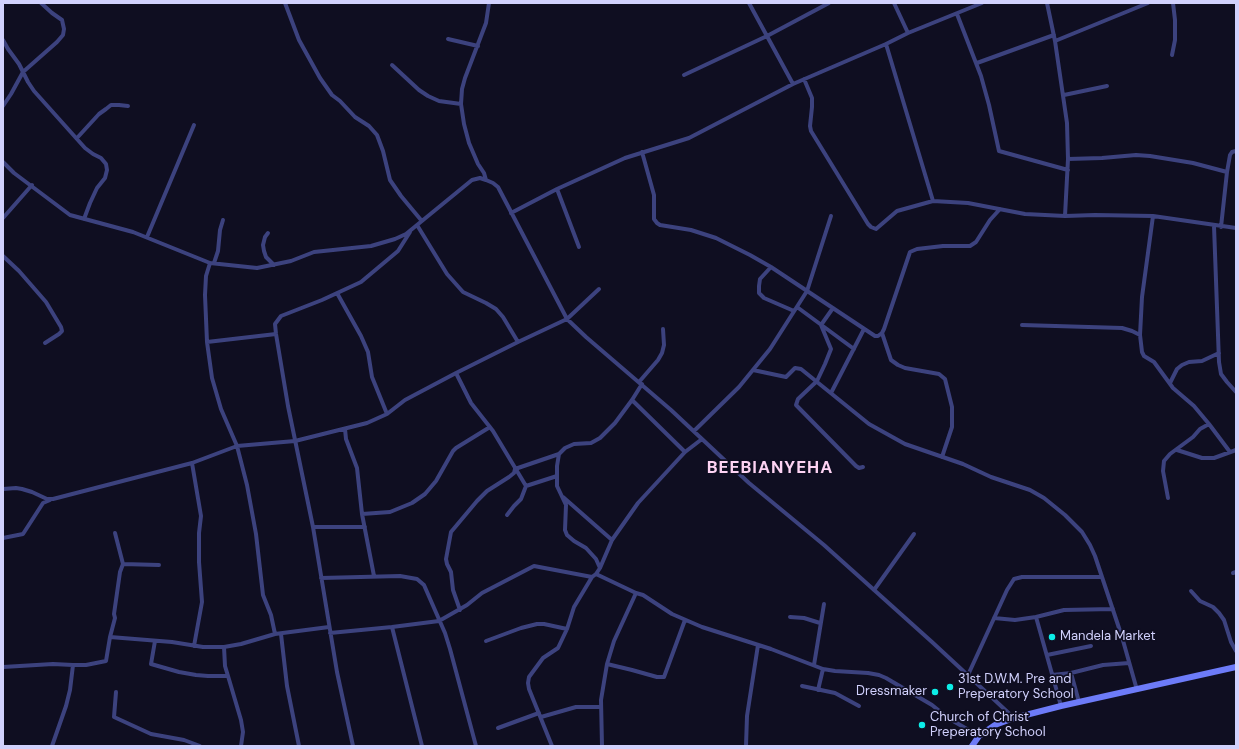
<!DOCTYPE html>
<style>
body{margin:0}
#map{position:relative;width:1239px;height:749px;overflow:hidden;background:#0f0e21;font-family:"DM Sans",sans-serif}
canvas{display:block}
.frame{position:absolute;inset:0;border:4px solid #d1d1fd;pointer-events:none}
</style>
<div id="map">
<canvas width="1239" height="749"></canvas>
<div class="frame"></div>
</div>
<script>
const c = document.querySelector('canvas').getContext('2d');
c.lineJoin = 'round';
const poly = rows => new Path2D(rows.map(r => 'M' + r).join(''));
function strokePath(path, color, width, dash) { c.strokeStyle = color; c.lineWidth = width; c.lineCap = dash ? 'butt' : 'round'; c.setLineDash(dash || []); c.stroke(path); }
function write(font, color, halo, rows, align = 'center') {
  c.font = font + ' "DM Sans",sans-serif'; c.lineWidth = 3.5; c.setLineDash([]); c.textBaseline = 'middle'; c.strokeStyle = halo; c.fillStyle = color; for (const [text, x, y, turn = 0] of rows) {
    c.save(); c.translate(x, y); c.rotate((+turn || 0) * Math.PI / 180); c.textAlign = isNaN(turn) ? turn : align; if (halo) c.strokeText(text, 0, 0); c.fillText(text, 0, 0); c.restore();
  }
}
strokePath(poly([
 [285,3,299,40,320,78,332,95,340,101,355,117,369,126,377,135,383,151,390,180,401,196,421,220],
 [749,3,793,84],
 [894,3,908,33],
 [1047,3,1055,41,1067,123,1068,159,1065,216],
 [957,14,981,76,989,105,999,151,1068,170],
 [448,39,478,46],
 [3,40,8,49,19,64,28,82,34,91,85,148,93,154,101,158,106,164,107,170,105,178,97,188,90,203,84,219],
 [1055,41,1148,3],
 [886,44,933,201],
 [1172,55,1175,40,1175,20,1173,3],
 [977,63,1054,35],
 [392,65,419,90,428,96,439,101,461,104],
 [684,75,767,36,829,3],
 [804,79,812,98,812,107,810,126,811,131,868,224,871,227,876,229,897,211,933,201,968,203,1025,214,1065,216,1095,215,1153,216,1236,228],
 [1064,95,1107,86],
 [3,106,11,94,23,72,57,42,63,35,64,29,62,20,52,13,41,3],
 [77,138,99,114,106,109,111,105,119,105,128,106],
 [642,152,654,195,654,219,657,223,660,225,691,230,716,238,750,255,771,267,875,336,878,336,882,333,884,329,910,252,917,249,943,246,970,246,976,242,990,220,1000,209],
 [1068,159,1102,158,1136,155,1150,156,1193,163,1227,172],
 [3,162,14,173,70,215,133,232,210,263,257,268,291,261,314,252,371,246,395,239,406,234,472,180,480,178,486,180,493,183,498,187,567,319,586,337,671,410,749,483,824,545,932,642,1014,718],
 [486,180,484,173,478,164,469,143,464,124,461,104,462,89,465,78,486,23,489,3],
 [557,189,579,247],
 [511,213,557,189,625,158,689,138,793,84,886,44,908,33,982,3],
 [1153,216,1142,297,1140,335,1142,352,1144,356,1154,362,1173,388,1194,406,1209,424,1230,452],
 [3,218,32,185],
 [417,225,447,274,463,292,486,303,496,309,503,317,518,342],
 [1214,226,1219,362,1221,374,1227,382,1236,392],
 [1221,227,1227,172,1230,155,1232,152,1236,151],
 [268,233,265,237,263,245,264,251,266,257,274,265],
 [147,237,194,125],
 [3,256,19,271,46,302,61,327,62,331,59,334,45,343],
 [210,263,206,276,205,295,207,342,212,378,221,409,237,446,247,485,256,534,263,595,271,615,275,634],
 [214,263,218,251,220,230,223,220],
 [771,267,760,279,759,286,759,293,764,298,794,311],
 [337,293,361,336,368,352,372,377,387,414],
 [797,307,854,349],
 [833,308,821,325,831,349,825,364,817,381,798,399,796,405,856,466,859,468,863,467],
 [1022,325,1122,328,1132,331,1140,335],
 [882,333,891,360,898,365,905,368,939,374,945,379,952,407,952,427,942,457],
 [207,342,276,334],
 [753,370,786,377,795,368,801,369,869,424,905,444,963,464,991,477,1030,490,1044,498,1065,515,1082,532,1090,545,1095,556,1122,637,1137,690],
 [456,373,471,403,493,431,526,486,521,499,514,506,507,515],
 [639,382,658,360,662,353,664,345,663,329],
 [1170,383,1177,369,1182,365,1189,362,1202,361,1219,353],
 [831,393,864,329],
 [632,400,685,452],
 [345,429,346,439,357,468,362,514,374,576],
 [694,431,739,387,770,349,807,291,831,216],
 [1177,450,1202,458,1214,458,1236,450],
 [559,454,557,466,557,486,566,505,565,530,567,535,574,541,586,548,596,559,600,568],
 [192,463,201,516,199,533,199,562,202,602,194,646],
 [526,486,557,476],
 [3,489,16,488,22,489,32,492,47,499,53,499,192,463,237,446,295,441,367,423,387,414,405,400,456,373,518,342,567,319,599,289],
 [563,497,612,540],
 [1168,498,1163,471,1164,461,1170,454,1193,437,1200,429,1209,424],
 [362,514,390,512,412,503,425,494,436,481,453,451,456,448,490,427],
 [313,527,365,527],
 [3,538,23,534,43,503,50,500],
 [123,564,159,565],
 [1233,573,1236,572],
 [596,574,636,593,643,595,672,614,702,627,771,649,823,669,835,671,868,673,879,675,886,678,932,705,948,718,979,736],
 [321,578,400,576,417,579,424,585,445,633,450,649,476,746],
 [874,590,914,534],
 [1191,591,1200,601,1213,607,1219,613,1224,620,1231,642,1236,651],
 [460,610,453,590,451,572,447,564,446,559,451,532,477,501,487,491,509,477,514,473,515,469,559,454,565,448,574,444,591,443,600,438,615,423,632,400,642,384],
 [790,617,804,618,820,623],
 [1036,617,1061,706],
 [994,618,1015,620,1036,617,1064,610,1113,609],
 [392,627,439,621,467,605,482,593,534,566,592,577,596,574,600,568,612,540,638,503,685,452,702,439],
 [330,633,392,627,422,746],
 [281,634,287,686,299,746],
 [110,637,172,642,203,647,224,647,241,644,275,634,329,627],
 [155,641,151,664,179,672,196,675,208,676,228,676],
 [486,641,521,628,537,624,544,624,567,629],
 [224,647,225,666,228,676,241,720,243,732,241,746],
 [1047,655,1091,646],
 [607,664,632,670,657,677,664,677,685,620],
 [73,665,86,665,106,661,110,637,115,618,114,614,120,572,123,564,115,533],
 [814,665,824,604],
 [3,667,53,664,73,665,70,690,66,706,52,746],
 [1071,673,1079,702],
 [968,675,1007,590,1014,579,1022,577,1102,577],
 [1052,675,1071,673,1103,665,1129,663],
 [802,686,835,693,859,706],
 [818,690,823,669],
 [116,692,114,717,151,734,184,740,200,746],
 [541,717,576,707,600,707],
 [498,728,539,713],
 [353,746,337,672,313,527,288,406,276,334,275,324,281,316,322,300,361,282,398,251,410,232],
 [552,746,529,689,528,683,529,677,543,658,558,648,567,629,574,607,592,577],
 [602,746,601,700,607,664,614,641,636,593],
 [746,746,747,716,758,645]
]), '#3c427e', 4);
strokePath(poly([
 [972,746,979,736,995,725,1014,718,1061,706,1236,667]
]), '#6d7bf8', 6);
for (const [x, y, r, color] of [
 [1052,637,4,"#0ceee8"],
 [950,687,4,"#0ceee8"],
 [935,692,4,"#0ceee8"],
 [922,725,4,"#0ceee8"]
]) { const dot = new Path2D(); dot.arc(x, y, r, 0, 2 * Math.PI); c.fillStyle = color; c.fill(dot); strokePath(dot, '#0f0e21', 1.5); }
write('13px', '#d1d1fd', '#0f0e21', [
 ["Mandela Market",1060,637],
 ["31st D.W.M. Pre and",958,680],
 ["Preperatory School",958,695],
 ["Dressmaker",927,692,"right"],
 ["Church of Christ",930,718],
 ["Preperatory School",930,733]
], 'left');
c.letterSpacing = '1px';
write('bold 17px', '#fdd3f3', '#0f0e21', [
 ["BEEBIANYEHA",770,469]
]);
c.letterSpacing = '0px';
</script>
